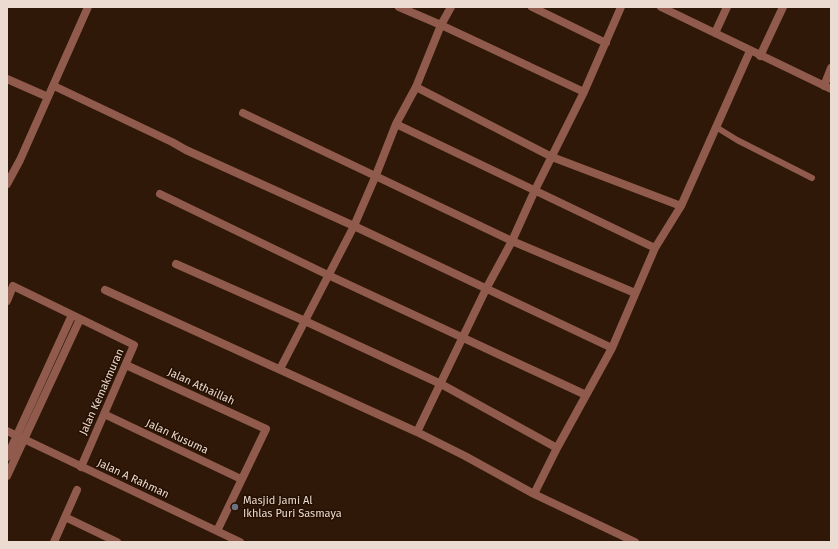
<!DOCTYPE html>
<style>
body{margin:0}
#map{position:relative;width:838px;height:549px;overflow:hidden;background:#2f1807;font-family:"Fira Sans",sans-serif}
canvas{display:block}
.frame{position:absolute;inset:0;border:8px solid #ebdbd0;pointer-events:none}
</style>
<div id="map">
<canvas width="838" height="549"></canvas>
<div class="frame"></div>
</div>
<script>
const c = document.querySelector('canvas').getContext('2d');
c.lineJoin = 'round';
const poly = rows => new Path2D(rows.map(r => 'M' + r).join(''));
function strokePath(path, color, width, dash) { c.strokeStyle = color; c.lineWidth = width; c.lineCap = dash ? 'butt' : 'round'; c.setLineDash(dash || []); c.stroke(path); }
function write(font, color, halo, rows, align = 'center') {
  c.font = font + ' "Fira Sans",sans-serif'; c.lineWidth = 3; c.setLineDash([]); c.textBaseline = 'middle'; c.strokeStyle = halo; c.fillStyle = color; for (const [text, x, y, turn = 0] of rows) {
    c.save(); c.translate(x, y); c.rotate((+turn || 0) * Math.PI / 180); c.textAlign = isNaN(turn) ? turn : align; if (halo) c.strokeText(text, 0, 0); c.fillText(text, 0, 0); c.restore();
  }
}
strokePath(poly([
 [716,127,737,140,812,178]
]), '#905b4c', 6);
strokePath(poly([
 [399,7,441,25,584,92],
 [532,7,606,43],
 [661,7,831,89],
 [715,33,727,7],
 [760,56,783,7],
 [7,79,48,97],
 [54,86,172,142,186,150,354,226,612,348],
 [824,86,831,68],
 [416,87,552,157,681,206],
 [243,113,512,241,635,293],
 [396,124,655,248],
 [7,184,20,160,88,7],
 [160,194,328,275,586,395],
 [176,264,305,321,441,384,557,448],
 [105,290,417,432,465,456,534,494,635,542],
 [7,301,13,286,134,345,81,467],
 [126,365,266,429,217,531],
 [280,369,354,226,376,175,396,124,416,87,441,25,451,7],
 [104,414,241,479],
 [7,431,240,542],
 [417,432,486,289,512,241,535,190,584,92,621,7],
 [7,457,72,315],
 [7,476,80,319],
 [534,494,557,448,612,348,655,248,681,206,750,51],
 [65,517,117,542],
 [54,542,77,490]
]), '#905b4c', 8);
for (const [x, y, r, color] of [
 [235,507,4,"#6b7280"]
]) { const dot = new Path2D(); dot.arc(x, y, r, 0, 2 * Math.PI); c.fillStyle = color; c.fill(dot); strokePath(dot, '#250f01', 1.5); }
write('11px', '#ebdbd0', '#250f01', [
 ["Jalan Athaillah",201,387,25],
 ["Jalan Kemakmuran",102,392,-66],
 ["Jalan Kusuma",177,437,25],
 ["Jalan A Rahman",133,479,25]
]);
write('11px', '#ebdbd0', '#250f01', [
 ["Masjid Jami Al",243,501],
 ["Ikhlas Puri Sasmaya",243,514]
], 'left');
</script>
